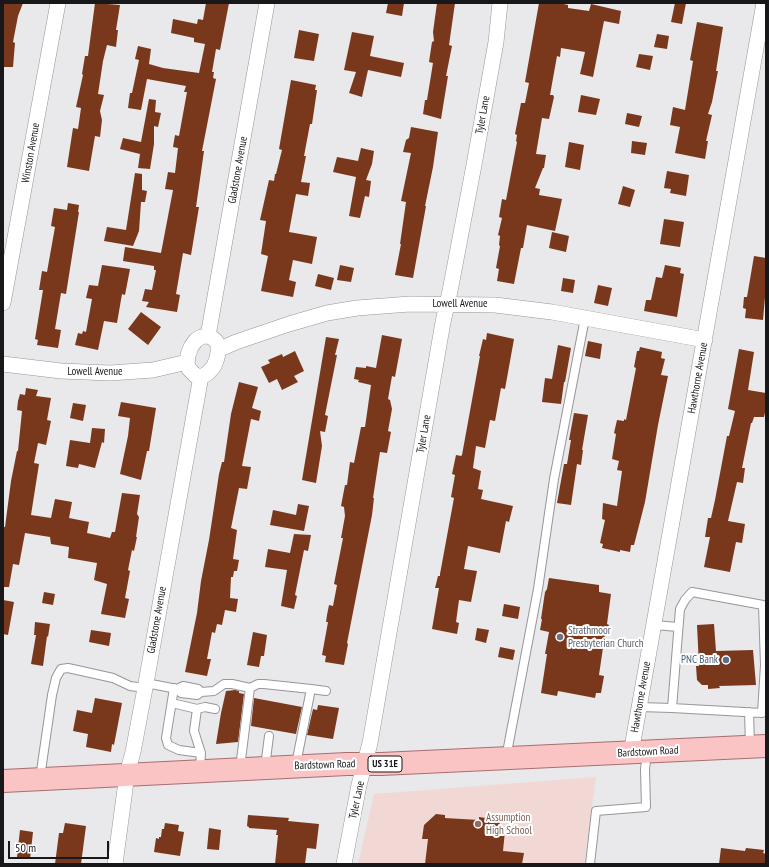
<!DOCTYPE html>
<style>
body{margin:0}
#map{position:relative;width:769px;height:867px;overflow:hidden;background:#e9e8eb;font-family:"PT Sans Narrow",sans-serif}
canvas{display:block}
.frame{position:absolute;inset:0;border:4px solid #181719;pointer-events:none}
.scale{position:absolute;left:8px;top:841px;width:101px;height:18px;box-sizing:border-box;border:2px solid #181719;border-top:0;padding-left:5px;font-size:12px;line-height:14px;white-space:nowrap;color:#181719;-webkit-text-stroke:3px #fff;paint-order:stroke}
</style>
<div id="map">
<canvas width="769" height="867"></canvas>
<div class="frame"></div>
<div class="scale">50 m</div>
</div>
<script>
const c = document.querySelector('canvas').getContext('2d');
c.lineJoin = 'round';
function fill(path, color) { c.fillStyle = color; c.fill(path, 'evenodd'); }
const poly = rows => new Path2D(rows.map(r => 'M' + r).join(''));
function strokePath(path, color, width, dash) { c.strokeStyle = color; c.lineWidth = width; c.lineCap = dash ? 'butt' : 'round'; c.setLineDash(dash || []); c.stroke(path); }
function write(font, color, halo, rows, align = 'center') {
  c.font = font + ' "PT Sans Narrow",sans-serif'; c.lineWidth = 4; c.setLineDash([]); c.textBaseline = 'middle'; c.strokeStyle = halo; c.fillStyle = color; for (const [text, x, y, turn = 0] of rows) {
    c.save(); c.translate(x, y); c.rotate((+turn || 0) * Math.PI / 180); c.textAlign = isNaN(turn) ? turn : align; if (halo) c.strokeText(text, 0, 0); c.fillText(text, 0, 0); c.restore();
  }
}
fill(poly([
 [596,777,584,864,358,864,374,794]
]), '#f2d8d5');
fill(poly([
 [3,3,23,3,18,16,13,42,15,43,13,67,3,67],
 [95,3,120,5,116,30,118,30,116,47,107,45,103,61,98,94,104,95,100,111,102,120,100,137,95,136,89,171,67,167,73,128,78,129,81,108,76,107,83,75,82,74,85,56,88,56],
 [206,3,229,3,220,50,216,49,212,72,214,72,213,78,216,79,202,151,204,151,196,207,199,207,191,255,183,253,176,294,180,295,177,312,146,307,149,302,142,301,145,289,152,290,156,270,154,270,154,266,123,261,125,247,161,253,173,190,165,189,168,172,175,173,178,148,173,147,175,135,179,136,187,92,184,92,186,86,147,79,141,110,128,108,130,93,132,93,139,60,135,59,138,46,151,49,149,64,163,68,199,73,205,44,194,42,194,38,171,33,173,19,197,24,198,19,203,20],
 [388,3,404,3,402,16,386,13],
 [437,3,455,3,449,45,452,46,446,76,448,76,441,119,423,114,425,100,427,100,433,63,429,62,432,42,434,41,433,32],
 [539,3,559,3,568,5,568,8,589,11,591,4,621,11,619,24,604,21,593,77,580,74,585,52,561,48,560,57,557,56,550,95,553,95,554,97,549,119,542,118,536,154,546,155,544,168,543,168,535,188,540,189,539,195,562,199,555,231,527,225,523,248,521,248,514,284,497,281,499,269,496,268,500,246,499,245,500,236,498,235,502,218,499,217,502,199,506,200,517,142,516,141,517,135,515,134,521,103,525,103,529,83,525,82],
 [675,3,686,3,682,24,671,22],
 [697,22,723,27,716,71,718,71,712,102,708,114,712,115,706,141,708,141,705,159,675,153,680,127,670,125,673,107,685,110,693,61,690,60],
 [299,30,319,34,314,61,294,58],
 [352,32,374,36,370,56,404,63,401,77,368,70,362,97,349,93,356,72,344,70],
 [657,34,669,36,667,49,654,47],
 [639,54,653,56,650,70,636,67],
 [291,80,316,85,315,90,317,90,312,124,310,124,304,156,306,156,301,182,310,183,308,196,296,194,289,232,317,237,312,264,293,260,289,280,296,282,293,297,261,291,268,256,261,254,266,221,260,220,269,180,274,181,275,174,276,174,282,150,279,149],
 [581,95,600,99,596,115,578,112],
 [149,99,156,100,155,112,161,113,158,127,154,126,154,144,150,169,138,168,140,154,120,149,123,138,141,142],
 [627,113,642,116,639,127,625,124],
 [411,127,438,132,433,167,425,206,426,206,413,278,395,275,401,244,400,244,406,202,401,201,411,153,403,152,406,140,409,138],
 [632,141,647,143,645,155,631,153],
 [569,142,584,145,580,170,565,167],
 [361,148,374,151,372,164,366,180,371,181,369,197,365,196,360,218,349,216,356,177,333,172,337,157,358,161],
 [667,171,689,175,686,196,670,193,671,189,664,188],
 [135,173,142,174,142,190,147,191,145,202,141,202,139,231,133,246,104,241,107,227,126,230],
 [623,186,635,190,630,207,618,204],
 [68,203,79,205,78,212,79,212,66,294,61,293,55,329,61,330,58,348,37,345,38,340,35,339,43,290,39,290,42,271,47,272,55,227,51,226,54,208,67,210],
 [664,219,684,222,680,247,660,244],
 [552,232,569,236,566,252,549,248],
 [754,256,766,258,766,286,763,320,745,318,746,309,743,308,744,297,747,297],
 [102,265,130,269,125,295,122,294,117,323,104,321,98,350,75,345,78,333,82,334,83,331,86,332,92,299,86,298,89,285,98,286],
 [340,265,354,268,351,282,337,280],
 [665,265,681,268,680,273,684,274,677,317,644,311,646,300,651,300,656,277,662,278],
 [318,274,334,278,331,290,315,286],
 [563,278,575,280,573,293,561,291],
 [598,285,612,288,608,306,594,303],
 [141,312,161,327,148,345,128,329],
 [487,333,514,339,505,389,501,388,495,421,490,420,485,448,476,446,473,468,481,471,478,489,483,490,481,499,513,506,509,522,506,521,500,553,468,546,464,569,477,571,471,602,459,600,456,622,459,623,457,634,432,629,439,588,435,588,438,576,440,576,440,574,454,498,451,497,455,475,452,474,456,455,461,456,462,455,480,356,479,356,483,339,486,340],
 [382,335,402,339,395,377,392,376,388,399,390,400,392,409,388,431,391,432,387,453,380,452,373,498,374,498,372,515,347,643,348,644,344,665,325,662,326,656,322,655,328,622,326,622,327,615,329,605,333,606,337,585,334,584,343,538,341,538,345,516,344,507,341,506,345,485,347,485,350,462,354,463,361,427,365,427,371,385,358,382,359,380,354,379,356,367,366,368,366,366,376,368],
 [326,337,339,339,335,355,337,355,325,415,328,416,325,432,320,431,322,446,316,483,302,480],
 [588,341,602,344,600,359,585,356],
 [558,345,571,348,565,382,564,382,561,404,542,402,545,378,552,379],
 [640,347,662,352,661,358,665,359,661,375,668,376,658,425,645,502,634,545,631,545,630,552,620,550,620,552,602,548,603,544,600,543,605,520,602,519,603,503,617,506,622,471,617,470,619,461,612,459,616,434,614,433,617,420,624,421,624,419,626,420,636,368,634,367,637,351,639,351],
 [739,349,754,352,748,390,766,393,766,408,764,417,754,417,752,423,751,423,742,468,745,468,743,483,737,482,728,521,745,524,742,543,736,542,730,572,704,567,710,537,705,537,708,518,711,518,715,500,727,436,729,436,735,411,728,409],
 [295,351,304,371,294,376,298,382,282,390,277,379,269,383,261,367,270,363,268,360,282,354,283,357],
 [239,382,258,387,252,408,261,411,259,421,251,419,242,466,251,467,247,489,239,488,231,528,237,530,233,559,239,560,237,571,234,571,233,577,231,577,230,598,238,599,236,612,225,610,222,625,217,624,215,633,212,632,207,659,211,659,207,676,185,672,197,613,201,581,209,540,219,474,222,462,224,462,231,414],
 [26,388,38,390,36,396,51,398,47,420,51,421,46,445,38,443,34,463,39,464,31,515,51,518,55,499,72,502,69,518,89,522,87,533,110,538,112,532,115,532,122,493,140,495,137,514,139,517,136,537,137,537,134,551,132,550,128,570,130,571,125,598,129,599,125,618,101,614,107,584,94,580,97,563,68,558,69,547,51,544,50,537,25,533,19,565,13,564,9,587,3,587,3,527,5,527,11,481,17,451,18,451,22,411,17,410,18,401,20,394,25,395],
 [121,402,156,408,149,451,147,451,141,480,120,474,128,436,130,418,118,416],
 [73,403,86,405,83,421,70,418],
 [574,413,588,415,582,450,583,450,581,465,577,464,571,505,557,503,564,464,567,464,571,440,569,440],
 [92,428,105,429,104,443,102,442,95,468,79,464,78,468,66,466,70,440,90,443],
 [298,504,309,506,304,531,270,525,273,510,296,515],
 [294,534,311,535,308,551,304,550,295,595,297,596,294,609,281,606,287,570,265,567,268,549,290,553],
 [549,578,599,585,599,592,611,594,607,624,609,625,607,635,605,634,599,675,604,676,601,693,596,693,595,698,558,691,557,696,541,693,547,654,545,654,549,632,540,630,542,619,541,619,545,592,547,589],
 [44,592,55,594,53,605,42,603],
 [3,600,14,602,8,635,3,634],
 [504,604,520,607,518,619,502,616],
 [35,622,50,624,48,637,47,636,43,666,31,664,36,635,34,635],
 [714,624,716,651,753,650,756,685,719,686,720,688,708,689,708,685,702,685,697,680,696,666,699,666,697,625],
 [477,628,489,630,486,643,475,640],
 [91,630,111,633,109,646,89,642],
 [253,632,267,635,264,656,261,656,259,667,247,665],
 [500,647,515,650,513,660,498,657],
 [235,690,239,691,239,693,244,694,238,742,216,744,221,713,226,691],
 [95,698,122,703,114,745,112,744,111,752,86,747,88,734,73,731,77,710,92,713],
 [254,698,302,707,296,734,251,726],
 [318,705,339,708,333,739,307,735,313,709,317,710],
 [436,814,445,815,445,818,479,820,479,817,500,820,499,830,505,831,503,851,524,853,522,864,425,864,428,839,422,839,424,825],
 [248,815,289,818,288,821,319,824,316,849,307,848,305,864,275,864,278,835,276,835,277,830,249,828,249,827,247,826],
 [65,823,86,826,81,864,55,864,59,833,63,833],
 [165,823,179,825,178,831,184,832,180,856,154,852,156,838,159,839,159,837,161,837,162,829,164,829],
 [209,828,221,830,219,850,207,849],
 [20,830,33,832,30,859,17,857],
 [721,848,745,851,746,848,764,850,763,853,766,854,766,864,719,864]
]), '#79381b');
const service = poly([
 [654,625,678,627],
 [146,683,177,689,181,693,197,695,201,692,214,691,224,684,232,684,250,688,258,684,264,684,311,689,296,764],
 [174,688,166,738,168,745,179,750,201,753,200,769],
 [177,689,183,686,198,689,201,692],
 [311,689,326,691],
 [172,703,197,709,194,731,201,753],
 [639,707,672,708,680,609,685,600,692,592,763,605,765,665,762,713,672,708],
 [197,709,205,707,215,709],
 [749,712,750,746],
 [506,758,538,589,554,479,585,318],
 [265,767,269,736],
 [240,768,250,688],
 [40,778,52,695,56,678,61,669,68,668,113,678,130,686,145,688],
 [590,864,596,811,646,807,645,769,647,753]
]);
const minor = poly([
 [3,303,58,3],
 [206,336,211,337,216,341,219,347,217,358,214,366,208,373,203,376,196,376,189,369,187,364,188,355,191,347,196,340,201,337,206,336],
 [208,336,267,3],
 [218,350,236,342,289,324,327,313,357,308,410,304,495,305,552,312,705,340],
 [3,364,61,371,110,373,153,370,187,362],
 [631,753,764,3],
 [115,864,127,774,133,752,146,683,201,376],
 [344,864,359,785,370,743,379,691,443,322,450,291,474,165,496,42,500,3]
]);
const primary = poly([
 [3,781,347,764,381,764,766,746]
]);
strokePath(service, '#979599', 10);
strokePath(minor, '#979599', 16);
strokePath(primary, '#a86e6f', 24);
strokePath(service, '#fff', 8);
strokePath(minor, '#fff', 15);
strokePath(primary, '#fac4c5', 22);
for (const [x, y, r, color] of [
 [560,637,4,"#6b7280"],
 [726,660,4,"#5c6f8a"],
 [478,824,4,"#8d6e63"]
]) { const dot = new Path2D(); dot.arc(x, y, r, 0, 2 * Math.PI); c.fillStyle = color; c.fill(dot); strokePath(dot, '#fff', 1.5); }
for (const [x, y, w] of [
 [385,764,34]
]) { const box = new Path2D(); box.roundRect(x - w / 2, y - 8, w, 16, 3); c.fillStyle = '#fff'; c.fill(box); strokePath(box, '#181719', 1); }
write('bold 10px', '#181719', null, [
 ["US 31E",385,764]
]);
write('11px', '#181719', '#fff', [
 ["Tyler Lane",483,115,-80],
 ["Winston Avenue",31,153,-80],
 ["Gladstone Avenue",238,170,-80],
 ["Lowell Avenue",460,304],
 ["Lowell Avenue",95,372],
 ["Hawthorne Avenue",698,378,-80],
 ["Tyler Lane",424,434,-80],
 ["Gladstone Avenue",157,620,-80],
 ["Hawthorne Avenue",641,697,-80],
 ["Bardstown Road",648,752,-3],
 ["Bardstown Road",325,765,-2],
 ["Tyler Lane",357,800,-78]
]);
write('11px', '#5b616d', '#fff', [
 ["Strathmoor",568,631],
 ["Presbyterian Church",568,644]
], 'left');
write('11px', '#4e5e75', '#fff', [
 ["PNC Bank",718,660]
], 'right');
write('11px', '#785e54', '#fff', [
 ["Assumption",486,818],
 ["High School",486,831]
], 'left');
</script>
